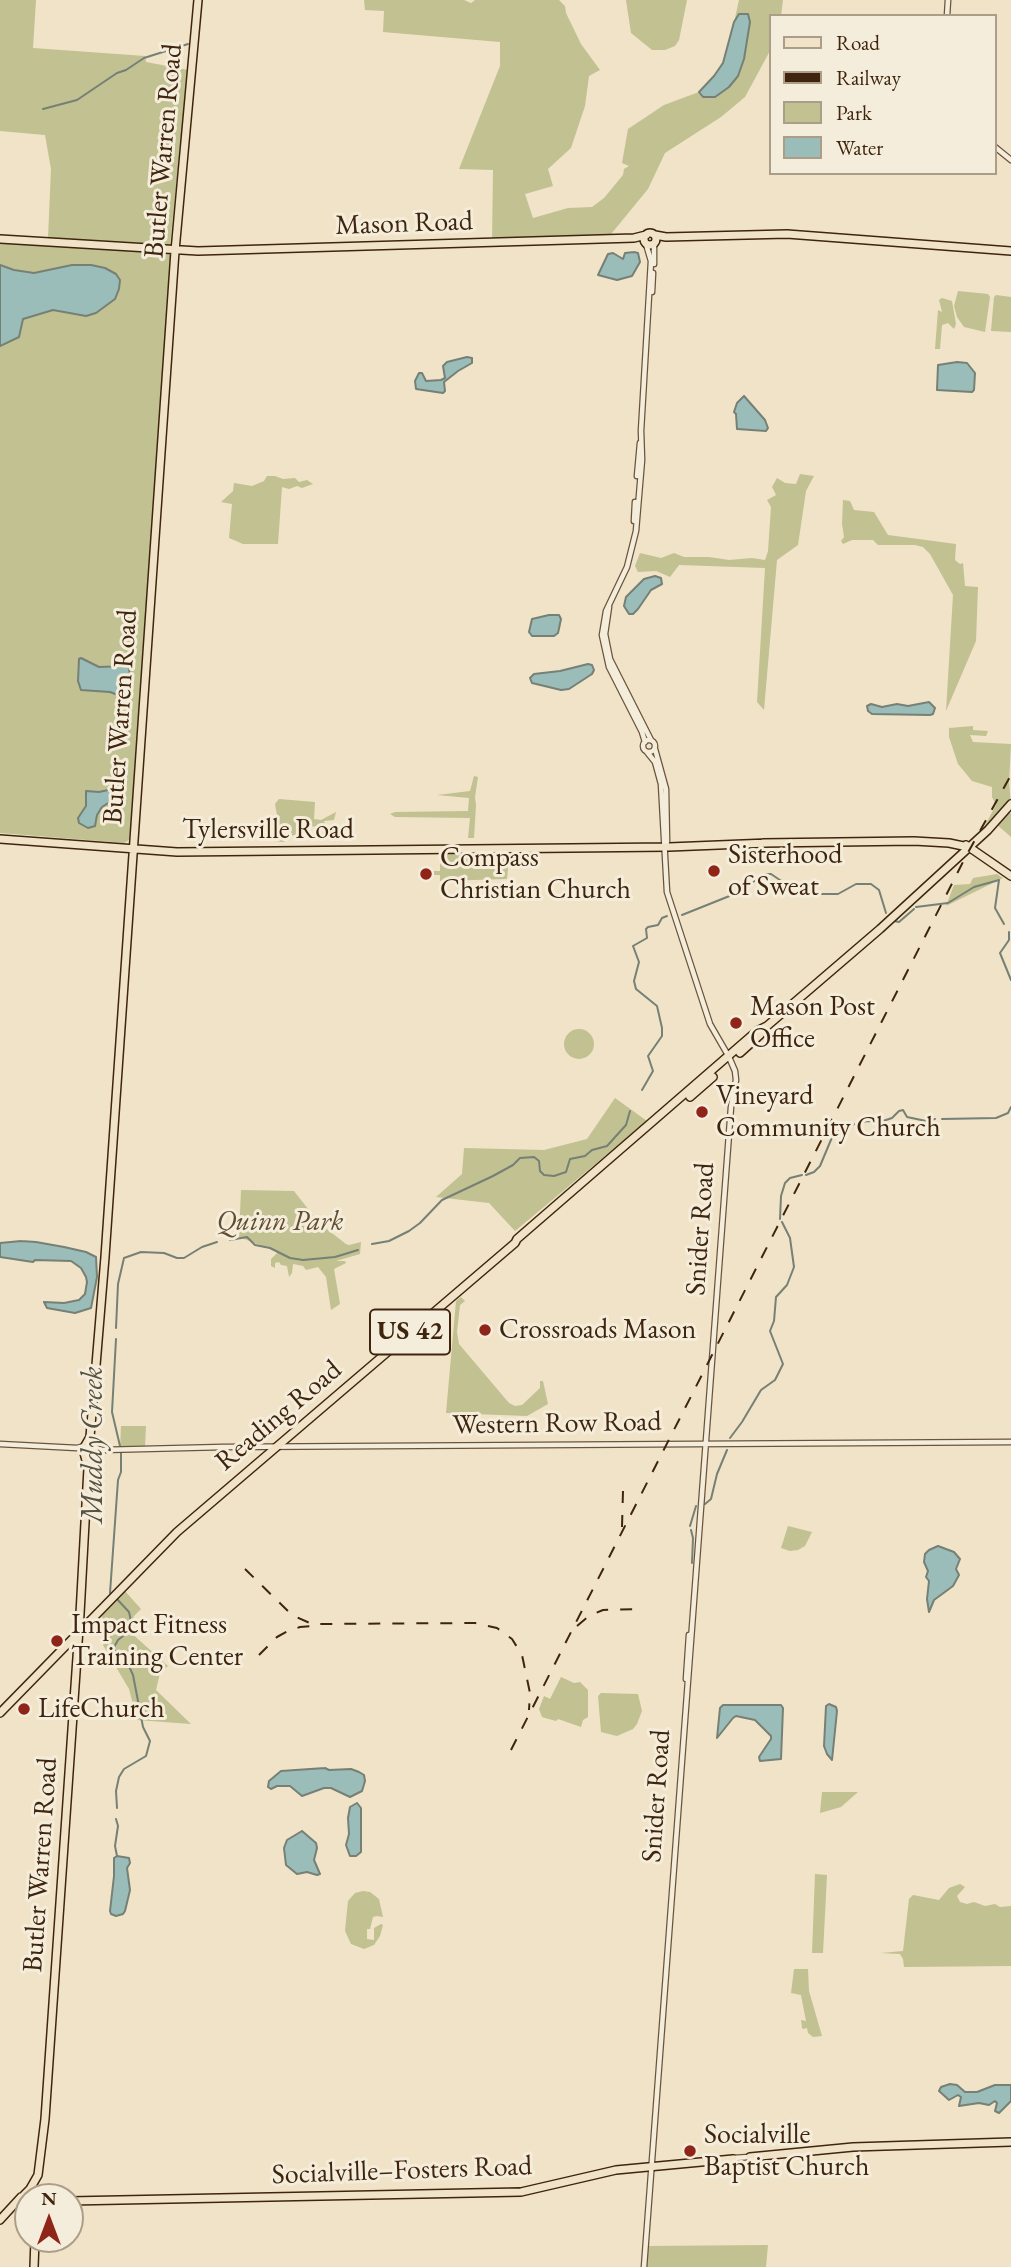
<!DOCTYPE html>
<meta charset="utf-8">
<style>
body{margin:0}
#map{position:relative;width:1011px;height:2267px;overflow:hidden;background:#f0e3c8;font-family:"EB Garamond",serif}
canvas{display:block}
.legend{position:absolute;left:769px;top:14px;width:228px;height:161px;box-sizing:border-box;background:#f5eddb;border:2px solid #ac9d89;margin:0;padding:9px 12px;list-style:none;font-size:21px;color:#3f250d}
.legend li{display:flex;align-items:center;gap:14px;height:35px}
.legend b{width:35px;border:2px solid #ac9d89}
.north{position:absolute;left:14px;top:2183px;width:70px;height:70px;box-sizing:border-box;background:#f5eddb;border:2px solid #ac9d89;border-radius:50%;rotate:0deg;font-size:19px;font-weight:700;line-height:28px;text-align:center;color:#3f250d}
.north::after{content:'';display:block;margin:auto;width:24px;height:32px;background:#8f2418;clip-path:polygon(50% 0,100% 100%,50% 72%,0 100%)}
</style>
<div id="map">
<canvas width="1011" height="2267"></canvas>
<ul class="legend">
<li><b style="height:9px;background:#f0e3c8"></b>Road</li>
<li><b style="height:9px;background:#3f250d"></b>Railway</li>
<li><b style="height:19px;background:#c1c191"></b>Park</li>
<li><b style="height:19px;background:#9bbdba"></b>Water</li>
</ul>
<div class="north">N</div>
</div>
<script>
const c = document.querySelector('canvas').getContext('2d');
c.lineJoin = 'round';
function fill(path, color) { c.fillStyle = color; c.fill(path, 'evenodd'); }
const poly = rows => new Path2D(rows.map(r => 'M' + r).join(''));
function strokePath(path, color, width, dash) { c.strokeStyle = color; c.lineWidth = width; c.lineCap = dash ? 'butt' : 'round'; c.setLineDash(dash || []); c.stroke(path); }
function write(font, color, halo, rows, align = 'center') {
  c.font = font + ' "EB Garamond",serif'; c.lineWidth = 6; c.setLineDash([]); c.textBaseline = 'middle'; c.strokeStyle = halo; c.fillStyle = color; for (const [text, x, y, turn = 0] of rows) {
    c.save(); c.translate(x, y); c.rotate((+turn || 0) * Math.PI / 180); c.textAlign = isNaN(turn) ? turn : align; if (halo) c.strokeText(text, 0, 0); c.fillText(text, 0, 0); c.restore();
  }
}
fill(poly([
 [0,0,36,0,33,48,145,56,146,62,188,70,170,246,48,238,51,169,45,135,0,131],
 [364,0,464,0,471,3,475,0,559,0,565,6,566,13,581,44,600,70,589,76,585,106,571,148,548,169,553,186,525,194,533,218,568,208,592,207,604,198,623,175,624,169,629,166,622,163,628,129,664,105,699,92,714,76,727,54,739,0,783,0,781,16,771,16,771,49,745,97,721,117,665,153,648,189,607,239,492,243,493,170,459,169,500,66,500,42,383,32,384,11,365,10],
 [626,0,687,0,679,40,675,46,665,50,652,50,631,33],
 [0,241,173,253,130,832,129,840,124,843,0,833],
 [958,291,988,294,990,297,985,332,964,327,957,317,954,306],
 [996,295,1011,297,1011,332,991,331,994,297],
 [942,298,952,301,956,324,954,329,948,323,942,325,940,349,935,349,938,310,942,312,939,300],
 [800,474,814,476,806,491,798,545,777,560,764,710,757,702,765,568,679,565,670,577,656,571,638,572,635,566,640,553,661,558,674,553,684,557,709,557,729,560,752,558,765,560,768,551,771,507,767,500,776,495,772,487,777,478,785,483,796,484],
 [267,476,275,476,283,479,295,478,299,482,307,480,313,484,302,488,297,486,289,489,282,487,278,544,243,544,229,538,232,504,221,502,233,491,234,483,252,486,264,481],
 [843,500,850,501,854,510,874,512,888,535,956,544,955,560,960,564,963,563,965,586,978,587,976,641,946,711,953,595,930,554,923,547,915,545,878,545,873,540,852,540,843,544,841,541,844,537,842,524],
 [973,726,973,730,988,731,986,736,970,735,973,742,1011,744,1009,782,1011,804,1006,810,1011,814,1011,837,995,823,985,833,983,829,996,805,992,797,992,787,972,781,958,764,949,737,949,728],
 [474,776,478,777,475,797,476,805,474,838,468,838,470,818,395,817,390,814,395,812,468,811,469,798,437,795,470,791],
 [279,799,315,802,314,819,321,820,336,812,334,820,324,821,325,824,328,826,326,838,322,837,323,831,319,827,309,826,300,835,287,836,284,842,274,841,274,821,277,815,275,804],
 [510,848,507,879,440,881,440,875,433,875,433,871,440,871,440,849],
 [997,874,1003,878,946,906,954,885,970,884,973,878],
 '564 1044a15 15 0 1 1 30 0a15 15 0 1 1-30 0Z',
 [615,1098,647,1121,515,1231,489,1203,436,1197,462,1174,464,1148,544,1150,587,1139],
 [241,1190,294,1191,319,1223,346,1244,349,1245,361,1242,360,1254,336,1261,345,1261,346,1263,334,1269,340,1304,331,1310,326,1277,318,1267,306,1270,303,1266,293,1264,292,1273,289,1277,287,1266,281,1265,279,1262,275,1263,275,1268,271,1266,271,1259,278,1252,239,1237],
 [461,1297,465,1301,460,1305,457,1332,459,1344,509,1403,515,1406,522,1405,540,1388,540,1381,543,1381,548,1404,527,1416,446,1413,456,1301],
 [121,1426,146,1426,145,1448,120,1450],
 [788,1526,812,1532,805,1546,798,1550,790,1551,781,1548],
 [125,1591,141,1609,134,1616,129,1631,168,1666,160,1673,156,1690,191,1724,137,1720,129,1689,103,1645,113,1630,101,1616],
 [561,1677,574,1683,580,1682,588,1690,588,1717,583,1720,581,1727,558,1719,556,1721,542,1717,539,1709,544,1696,550,1699],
 [601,1693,638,1694,642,1711,637,1724,633,1729,617,1736,601,1732,598,1696],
 [822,1792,858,1792,841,1807,820,1813],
 [815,1874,827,1875,823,1953,812,1953],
 [960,1884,965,1887,957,1896,960,1902,967,1904,974,1902,985,1906,995,1904,1000,1907,1011,1906,1011,1966,904,1967,903,1959,900,1954,881,1953,903,1951,909,1899,913,1895,939,1900,949,1888],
 [363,1891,370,1892,379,1899,383,1917,377,1916,373,1917,370,1929,367,1929,367,1939,374,1940,374,1928,381,1924,383,1925,380,1936,374,1945,364,1949,351,1944,345,1931,348,1901,355,1893],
 [794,1969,808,1969,809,1991,822,2036,813,2037,808,2033,807,2028,803,2029,802,2028,801,2020,806,2021,801,1995,791,1993],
 [768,2245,766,2267,644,2267,646,2246]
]), '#c1c191');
const water = poly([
 [739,14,748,14,750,22,744,59,738,76,729,87,715,97,703,97,699,92,714,76,723,63,734,22,739,14],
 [634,252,638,253,640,262,632,276,617,280,598,275,608,254,613,253,623,259,625,253,634,252],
 [0,265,14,270,34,273,72,265,91,265,105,268,116,274,120,280,119,289,115,299,96,313,86,316,53,310,23,319,19,337,0,346,0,265],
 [467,357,472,358,472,363,458,371,444,382,445,391,443,393,416,389,415,381,419,373,422,373,426,381,441,380,445,378,443,366,447,362,467,357],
 [957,362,967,363,975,373,974,390,972,392,937,390,938,365,957,362],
 [744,396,765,420,768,428,766,431,737,429,736,414,734,412,737,403,744,396],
 [655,576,661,578,662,584,651,590,638,609,633,614,629,614,624,606,626,597,644,579,655,576],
 [549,615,559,615,561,619,558,633,554,636,532,636,529,632,532,619,549,615],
 [81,658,99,667,127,666,129,668,130,676,126,692,118,695,110,692,81,690,78,681,79,659,81,658],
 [588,664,592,665,594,670,592,674,569,689,561,690,532,683,530,678,534,674,560,671,588,664],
 [929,702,935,708,933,714,930,715,872,714,868,711,867,706,871,704,882,707,897,704,908,706,929,702],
 [108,790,113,790,116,795,113,800,102,807,97,815,95,826,88,828,79,823,78,818,86,806,86,791,99,792,108,790],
 [21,1241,36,1242,64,1247,86,1252,96,1257,97,1277,91,1308,75,1313,47,1308,44,1302,64,1303,79,1300,85,1294,87,1282,86,1277,81,1268,71,1261,35,1260,33,1262,0,1257,0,1243,21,1241],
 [938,1546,954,1552,960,1559,956,1569,959,1575,953,1586,934,1600,929,1612,927,1599,929,1581,926,1577,928,1571,924,1562,925,1554,929,1550,938,1546],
 [829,1704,836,1707,837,1711,832,1760,827,1754,824,1746,826,1706,829,1704],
 [723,1705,781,1705,783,1708,781,1759,760,1761,759,1757,771,1739,771,1736,755,1720,736,1716,733,1718,717,1738,720,1708,723,1705],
 [325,1768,329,1770,351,1769,359,1772,364,1775,365,1781,362,1791,350,1797,331,1788,324,1788,302,1796,290,1786,277,1786,271,1789,268,1787,269,1781,281,1771,325,1768],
 [357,1803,361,1808,361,1852,356,1856,350,1856,346,1845,349,1834,348,1818,350,1807,357,1803],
 [302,1831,316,1843,317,1848,314,1860,320,1874,317,1875,307,1872,297,1874,286,1865,284,1848,287,1840,302,1831],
 [117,1856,129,1858,130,1863,127,1868,130,1890,125,1911,123,1914,116,1916,111,1914,110,1911,114,1876,114,1858,117,1856],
 [950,2084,957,2085,965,2092,977,2092,995,2085,1011,2085,1011,2101,999,2113,995,2111,997,2103,995,2101,989,2105,979,2103,959,2106,961,2097,958,2095,949,2100,939,2091,941,2087,950,2084]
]);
fill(water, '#9bbdba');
strokePath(water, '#768075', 2);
strokePath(poly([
 [43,109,77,100,117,73,126,70,144,58,188,44],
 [916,907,948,903,974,887,999,880,995,908,1004,924],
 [682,915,732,895,766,874,771,874,799,893,808,894,838,894,856,884,871,884,879,890,886,913],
 [894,921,899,922,914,909],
 [1009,932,1009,940,1000,953,1011,980],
 [642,1090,653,1071,648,1056,662,1036,662,1028,657,1006,636,989,634,981,639,962,633,946,647,938,646,929,648,927,658,925,662,918,667,916],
 [942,1119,996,1118,1008,1113,1011,1107],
 [806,1175,814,1172,820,1166,833,1135,845,1127,867,1121,880,1122,892,1118,899,1111,903,1110,907,1117,926,1121,935,1119],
 [780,1219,781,1196,785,1183,790,1178,802,1175],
 [230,1240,247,1237,255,1245,270,1248,290,1258,303,1260,335,1257,358,1250],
 [372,1244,389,1241,409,1231,420,1223,442,1200,493,1176,513,1165,520,1158,534,1157,539,1161,540,1171,544,1175,554,1176,566,1172,570,1159,585,1156,592,1150,607,1146,626,1125,630,1111],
 [116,1328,118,1284,124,1258,141,1252,164,1253,177,1258,184,1258,202,1247,217,1242],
 [116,1339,112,1412,120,1446],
 [730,1438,742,1422,761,1390,775,1380,783,1364,770,1331,774,1321,776,1297,787,1285,794,1267,790,1238,782,1222],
 [705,1504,711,1499,717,1474,727,1450],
 [690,1526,696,1506],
 [691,1530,693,1538,692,1563],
 [110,1593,118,1480,121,1472,121,1452],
 [116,1598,129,1612,131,1621,128,1632,118,1640,113,1649,127,1662,133,1675,143,1727,150,1741,146,1756,124,1769,119,1777,116,1791,117,1808],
 [116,1819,118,1826,115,1846,117,1856]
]), '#768075', 2);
const minor = poly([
 [947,16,948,0],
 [995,147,1011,160],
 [654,264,654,244],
 [652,292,653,273],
 [641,430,642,460,636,531,627,567,606,611,602,635,609,667,642,732,645,742],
 [641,431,651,261,646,244],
 [637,476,640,443],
 [634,521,635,502],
 [609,607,605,634,610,659,651,740],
 '643 746a6 6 0 1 1 12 0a6 6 0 1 1-12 0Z',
 [655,749,666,789,667,842,665,846],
 [0,1444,77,1448,84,1446],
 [95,1448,102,1450,223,1447,1011,1442],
 [686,1679,689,1635],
 [733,2158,750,2157],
 [644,2267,731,1107,736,1080,735,1071,729,1057,710,1024,667,892,661,784,655,762,647,752]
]);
const major = poly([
 '644 239a6 6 0 1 1 12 0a6 6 0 1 1-12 0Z',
 [655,235,666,237,787,234,1011,251],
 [0,239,198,251,634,238,646,235],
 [0,839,177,852,669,847,768,843],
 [763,843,914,841,949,843,968,847],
 [966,845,1011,876],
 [740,1053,760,1035,766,1027],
 [690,1097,713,1077],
 [88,1464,96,1451,90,1437,105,1257,175,251,198,0],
 [0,1713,177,1532,515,1243,517,1239,757,1031,767,1026,880,929,988,830,1011,804],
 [750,2157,853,2147,1011,2142],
 [70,2201,521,2192,616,2170,733,2159],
 [28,2208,22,2206,20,2199,30,2189,38,2175,45,2119,80,1614,88,1468,83,1449,90,1437],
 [0,2220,21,2197],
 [34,2267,35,2239]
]);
strokePath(minor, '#6b543c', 7);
strokePath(major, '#3f250d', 10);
strokePath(minor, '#f5eddb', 4.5);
strokePath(major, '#f0e3c8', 7);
strokePath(poly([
 [622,1527,623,1491],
 [245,1569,292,1615,312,1624,475,1623,497,1628,512,1639,522,1655,530,1693,529,1710],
 [577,1626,589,1616,603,1610,639,1609],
 [259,1655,277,1637,288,1631,300,1627,314,1626],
 [511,1750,965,858,1011,775]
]), '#3f250d', 2, [12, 12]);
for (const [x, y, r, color] of [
 [714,871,7,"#8f2418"],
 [426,874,7,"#8f2418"],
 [736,1023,7,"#8f2418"],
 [702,1112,7,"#8f2418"],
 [485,1330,7,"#8f2418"],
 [57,1641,7,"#8f2418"],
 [24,1709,7,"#8f2418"],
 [690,2151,7,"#8f2418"]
]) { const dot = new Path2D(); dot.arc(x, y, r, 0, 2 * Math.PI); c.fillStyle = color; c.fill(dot); strokePath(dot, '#f5eddb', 2.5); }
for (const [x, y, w] of [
 [410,1332,80]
]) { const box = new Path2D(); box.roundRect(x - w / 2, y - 22.5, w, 45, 5); c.fillStyle = '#f5eddb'; c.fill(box); strokePath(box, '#3f250d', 2); }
write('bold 26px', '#3f250d', null, [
 ["US 42",410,1332]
]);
write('28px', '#3f250d', '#f5eddb', [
 ["Butler Warren Road",164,151,-85],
 ["Mason Road",404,224,-2],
 ["Butler Warren Road",121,717,-86],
 ["Tylersville Road",268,830],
 ["Snider Road",701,1229,-86],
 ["Reading Road",279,1416,-40],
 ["Western Row Road",557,1424,-1],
 ["Snider Road",657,1796,-86],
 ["Butler Warren Road",41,1865,-86],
 ["Socialville–Fosters Road",402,2171,-2]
]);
write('28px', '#3f250d', '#f5eddb', [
 ["Sisterhood",728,855],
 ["of Sweat",728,887],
 ["Compass",440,858],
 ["Christian Church",440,890],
 ["Mason Post",750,1007],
 ["Office",750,1039],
 ["Vineyard",716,1096],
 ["Community Church",716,1128],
 ["Crossroads Mason",499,1330],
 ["Impact Fitness",71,1625],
 ["Training Center",71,1657],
 ["LifeChurch",38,1709],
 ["Socialville",704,2135],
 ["Baptist Church",704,2167]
], 'left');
write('italic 28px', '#604c2e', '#f5eddb', [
 ["Quinn Park",280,1222]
]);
write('italic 30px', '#5b5341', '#f5eddb', [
 ["Muddy Creek",94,1445,-90]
]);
</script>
